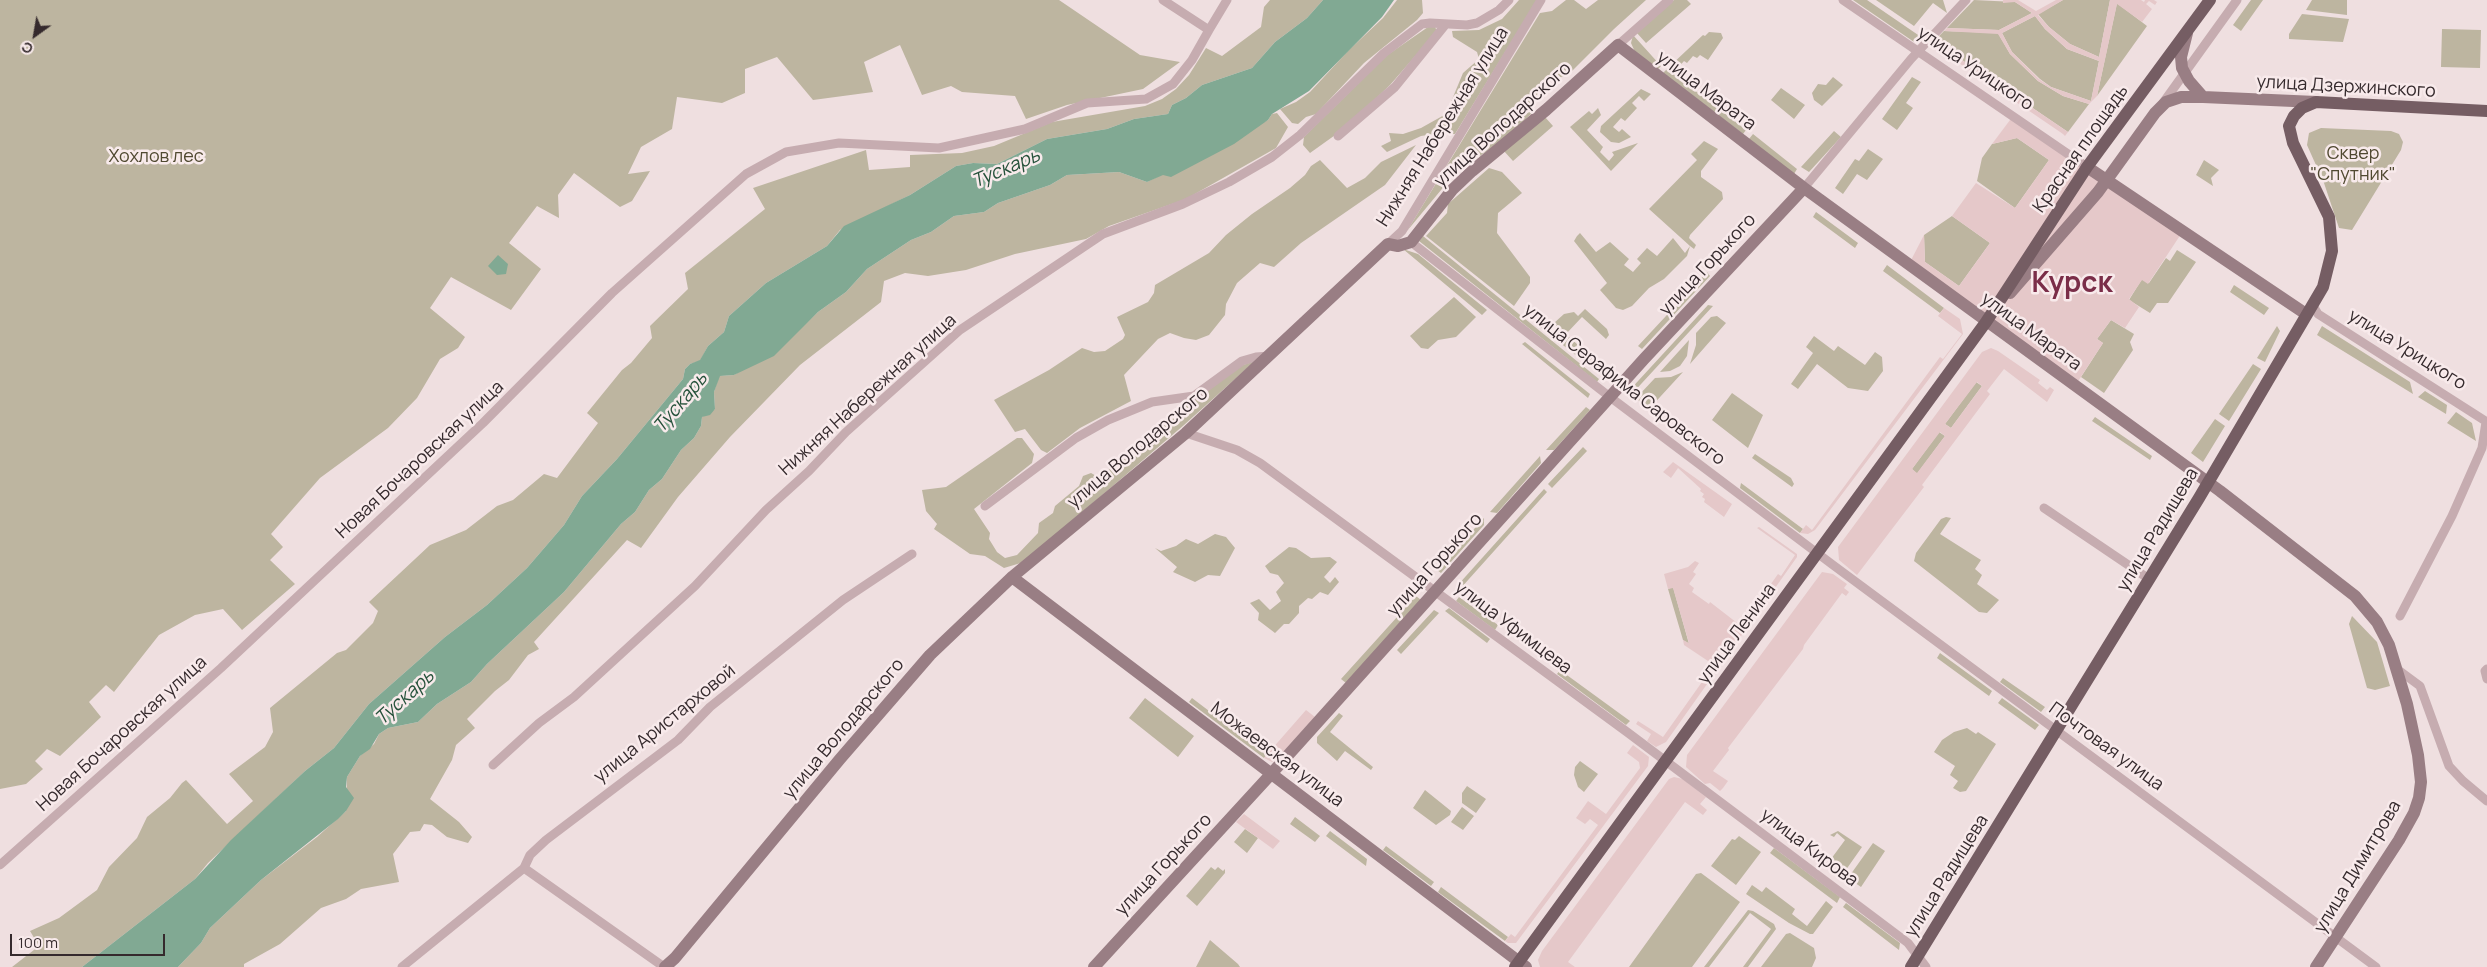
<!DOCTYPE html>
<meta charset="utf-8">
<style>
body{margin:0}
#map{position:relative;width:2487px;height:967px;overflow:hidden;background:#efdfe0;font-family:Manrope,sans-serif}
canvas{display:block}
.north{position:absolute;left:10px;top:10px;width:50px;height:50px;-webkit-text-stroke:4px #f8eaeb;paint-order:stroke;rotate:212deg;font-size:14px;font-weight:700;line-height:20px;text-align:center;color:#352a2d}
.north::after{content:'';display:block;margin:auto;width:18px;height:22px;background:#352a2d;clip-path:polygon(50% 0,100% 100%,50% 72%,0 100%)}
.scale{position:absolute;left:10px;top:934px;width:155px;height:22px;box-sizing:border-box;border:2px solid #352a2d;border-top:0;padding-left:6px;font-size:15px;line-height:18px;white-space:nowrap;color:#352a2d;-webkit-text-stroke:4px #f8eaeb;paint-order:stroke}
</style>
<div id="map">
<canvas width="2487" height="967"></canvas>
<div class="north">С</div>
<div class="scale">100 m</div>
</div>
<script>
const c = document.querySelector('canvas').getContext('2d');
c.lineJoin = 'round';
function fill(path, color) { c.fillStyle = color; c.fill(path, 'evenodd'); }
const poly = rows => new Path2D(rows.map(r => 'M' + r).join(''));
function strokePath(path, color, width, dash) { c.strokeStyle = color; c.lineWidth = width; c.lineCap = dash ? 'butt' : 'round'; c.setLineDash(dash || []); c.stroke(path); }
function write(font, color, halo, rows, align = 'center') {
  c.font = font + ' Manrope,sans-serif'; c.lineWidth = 5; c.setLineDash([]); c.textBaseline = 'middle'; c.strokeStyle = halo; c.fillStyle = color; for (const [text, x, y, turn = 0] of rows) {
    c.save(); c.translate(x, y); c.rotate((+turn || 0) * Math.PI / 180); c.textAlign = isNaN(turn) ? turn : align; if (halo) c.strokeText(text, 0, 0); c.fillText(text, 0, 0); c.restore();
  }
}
fill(poly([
 [0,0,1059,0,1140,55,1180,62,1143,89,1067,105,1026,119,1015,96,962,92,951,86,922,95,900,45,864,62,873,92,813,100,777,57,745,69,745,93,722,103,677,97,672,129,641,147,628,174,650,171,632,201,620,207,574,173,558,195,559,218,537,206,509,243,541,269,511,310,451,277,430,308,465,337,458,348,440,359,417,398,388,428,320,478,271,534,283,547,270,560,295,584,242,630,223,609,195,615,159,635,114,692,106,685,89,702,101,717,60,756,47,749,35,761,43,769,26,784,0,789],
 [1270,0,1323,0,1307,18,1275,42,1252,68,1202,85,1186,98,1172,105,1168,114,1134,119,1107,129,1047,139,997,164,973,163,956,166,910,195,840,230,827,246,766,283,729,316,724,332,708,346,700,361,690,364,685,369,683,379,617,459,582,496,564,525,527,568,487,605,445,637,369,704,334,748,305,771,208,863,195,879,82,967,12,967,39,946,30,931,59,918,97,890,109,867,137,838,147,817,170,798,182,783,186,780,227,824,253,801,229,774,265,747,273,732,270,708,337,653,346,650,373,623,378,611,369,602,430,545,466,530,497,506,513,500,544,474,557,478,598,423,587,413,622,370,631,363,652,338,650,326,688,289,685,273,765,209,753,188,866,150,869,170,910,167,910,155,962,153,994,146,1052,122,1145,106,1162,99,1176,89,1189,75,1206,48,1222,56,1261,27,1264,7],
 [1397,0,1422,0,1423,13,1417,20,1364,63,1316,114,1306,117,1298,124,1292,123,1280,109,1296,102,1310,92,1349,50,1383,18],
 [1519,0,1537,0,1455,134,1440,133,1421,136,1387,152,1381,146,1391,141,1389,133,1403,134,1421,128,1446,114,1463,73,1479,59,1477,52,1453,37,1452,31,1479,30,1502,19],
 [1566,0,1574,0,1586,9,1598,0,1646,0,1614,29,1568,75,1550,80,1533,99,1532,113,1505,139,1456,172,1407,231,1540,13,1552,11],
 [1674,0,1687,0,1691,4,1646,43,1636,32],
 [1853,0,1867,0,1924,39,1918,43,1914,42],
 [1876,0,1943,0,1947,13,1933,3,1914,26],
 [1974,0,2015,2,2032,13,1999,30,1947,28],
 [2063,0,2110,0,2099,57,2070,44,2049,27,2038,14],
 [2251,0,2263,0,2241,31,2233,25],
 [2312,0,2347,0,2347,15,2306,10],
 [2117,3,2147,26,2097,96],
 [2302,14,2349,19,2343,42,2289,39,2289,34],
 [2035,16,2045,29,2067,49,2099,61,2091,101,2051,87,2040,79,2012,52,2002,33],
 [1428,27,1435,27,1437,31,1390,85,1345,128,1310,153,1303,145,1304,137,1386,56],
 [2442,29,2481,30,2480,68,2441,67],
 [1944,31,1998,33,2010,54,2038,81,2063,96,2089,104,2068,132,1934,41],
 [1709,32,1721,33,1723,38,1708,60,1700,55,1697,58,1693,56,1687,63,1684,61,1676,70,1670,66,1703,35,1705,36],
 [1633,35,1661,66,1658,69,1635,52,1631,43],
 [1667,69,1746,130,1743,134,1663,73],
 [1833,77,1843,85,1822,106,1814,100,1812,93,1818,84,1826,85],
 [1912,77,1921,82,1906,103,1913,108,1897,130,1882,119],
 [1781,88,1805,105,1794,119,1771,100],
 [1641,89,1651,94,1644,101,1639,96,1632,103,1637,108,1625,121,1621,118,1613,127,1619,132,1622,129,1631,137,1619,143,1611,142,1600,132,1601,126],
 [1598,108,1601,115,1587,130,1603,147,1600,152,1609,161,1614,155,1612,152,1638,143,1611,171,1570,127,1589,111,1592,114],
 [1277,113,1288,127,1276,148,1186,199,1109,226,1086,239,1015,254,966,270,928,276,905,273,884,281,881,302,800,365,730,437,678,497,641,548,627,540,534,642,539,649,528,655,509,680,495,691,467,719,475,728,456,745,452,760,430,799,459,822,472,837,468,843,447,837,432,825,424,824,420,831,410,832,393,854,399,882,361,889,346,899,321,908,280,944,244,964,244,967,178,967,201,943,210,928,261,880,317,837,346,811,347,777,360,756,374,744,379,734,388,728,418,722,437,704,471,682,487,664,564,592,621,524,635,512,649,490,662,479,681,450,694,438,701,426,702,417,715,409,714,392,719,376,734,375,783,345,818,312,846,292,867,269,911,240,931,232,954,216,984,212,998,203,1050,185,1067,175,1119,172,1147,182,1268,120,1272,114],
 [1545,117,1553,126,1513,161,1503,150],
 [2321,128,2391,131,2399,134,2403,142,2401,150,2352,230,2339,228,2324,183,2307,145,2309,133],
 [1834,131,1841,137,1809,172,1801,167],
 [1753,134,1797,169,1794,174,1749,139],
 [2017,138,2049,160,2015,208,1977,181,1982,158,1992,144],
 [1704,141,1718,149,1701,171,1701,177,1722,192,1723,199,1690,235,1689,238,1696,245,1694,249,1690,246,1687,256,1664,279,1649,288,1632,306,1623,310,1616,308,1600,290,1607,283,1574,241,1577,236,1580,233,1596,252,1610,242,1629,259,1624,265,1633,272,1641,263,1637,259,1647,248,1657,256,1673,238,1685,253,1690,246,1649,209,1697,160,1691,154],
 [1416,145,1385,185,1301,243,1274,267,1260,263,1237,283,1226,304,1225,315,1209,335,1196,340,1184,338,1170,333,1158,339,1124,375,1131,401,1080,428,1047,453,1041,450,1025,429,1015,432,994,400,1049,370,1082,348,1094,352,1105,351,1123,339,1125,335,1117,317,1148,302,1154,293,1155,285,1209,253,1226,235,1252,214,1290,188,1305,175,1311,166,1320,160,1347,188,1365,178,1381,162],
 [1868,149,1883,159,1867,180,1857,174,1843,194,1835,188,1855,159,1859,161],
 [2204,160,2219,170,2211,178,2213,186,2196,175],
 [1489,168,1502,172,1522,193,1498,213,1497,233,1530,277,1530,283,1514,306,1426,236,1447,213,1448,204],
 [1816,212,1858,243,1855,248,1813,217],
 [1952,216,1990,243,1959,286,1925,262,1924,235],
 [1423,236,1599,379,1597,382,1419,241],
 [1403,249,1418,254,1487,310,1482,315],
 [2177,250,2196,262,2168,303,2157,303,2150,313,2129,300,2142,279,2149,283,2166,258,2170,261],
 [1887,265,1944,308,1940,313,1883,271],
 [1707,272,1710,276,1642,349,1638,346],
 [2234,285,2269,308,2264,315,2230,292],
 [1454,297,1476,317,1456,337,1438,340,1428,349,1421,348,1410,336],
 [1708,305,1713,306,1630,396,1627,393],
 [1585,309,1607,329,1609,335,1606,339,1582,317,1566,334,1592,358,1587,364,1540,327,1546,323,1554,323,1564,314,1574,312,1578,316],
 [1717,316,1726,323,1690,364,1696,345,1696,333,1711,317],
 [2111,320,2134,334,2130,342,2133,350,2104,393,2081,377,2103,343,2097,339],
 [2277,326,2280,331,2265,362,2257,358],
 [2322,326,2410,382,2413,394,2317,335],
 [1814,336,1834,351,1838,346,1865,365,1875,352,1882,357,1883,371,1868,391,1848,388,1817,364,1798,389,1791,384,1813,353,1806,347],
 [1689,340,1687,356,1680,366,1670,371,1660,372],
 [1525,342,1590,394,1588,398,1522,344],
 [1255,361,1184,425,1024,562,1004,568,985,556,970,554,934,529,937,524,926,511,922,490,946,487,1017,438,1022,438,1034,454,1032,463,974,509,990,533,989,539,997,552,1005,558,1017,555,1038,533,1039,523,1053,513,1055,506,1079,486,1083,476,1091,473,1098,477,1138,450,1150,436,1177,416,1186,400,1243,365],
 [2253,364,2261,369,2229,421,2219,414],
 [1683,372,1649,409,1638,400,1639,395,1655,378,1671,377],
 [1976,382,1982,386,1951,428,1945,424],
 [2425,391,2447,405,2446,414,2418,397],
 [1732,393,1763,415,1748,448,1712,420],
 [1586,407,1590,410,1554,450,1546,450],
 [2456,412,2472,423,2476,441,2447,423],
 [2095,417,2152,456,2150,460,2092,421],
 [2215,419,2225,426,2203,462,2191,453],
 [1939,432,1945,436,1917,474,1912,469],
 [1583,447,1587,451,1552,488,1548,484],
 [1755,454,1791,478,1794,484,1792,487,1752,458],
 [1540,456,1541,463,1497,513,1490,512],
 [1741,483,1803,529,1800,533,1740,488],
 [1544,489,1547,492,1460,589,1457,586],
 [1946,517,1951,518,1940,534,1981,560,1975,569,1982,575,1977,584,1999,600,1987,613,1979,612,1914,561,1916,553,1941,519],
 [1484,518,1484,525,1441,573,1437,570],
 [1215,534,1226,537,1235,548,1220,576,1208,575,1195,582,1173,572,1177,567,1155,548,1161,551,1176,546,1186,539,1198,544],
 [1289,547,1296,548,1311,558,1330,557,1337,562,1324,577,1330,583,1335,577,1339,582,1328,595,1320,592,1312,599,1308,598,1299,606,1299,613,1289,624,1284,624,1275,633,1258,620,1259,613,1250,603,1259,599,1270,610,1281,601,1276,592,1284,583,1278,575,1270,573,1265,566],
 [1673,587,1689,644,1683,640,1668,589],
 [1416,596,1421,600,1346,683,1341,679],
 [1459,597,1498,625,1495,630,1456,601],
 [1449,608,1490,639,1487,643,1445,611],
 [1434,610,1439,613,1401,654,1397,650],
 [2352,616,2377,642,2390,686,2375,690,2367,688,2349,624],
 [1940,653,1992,691,1989,696,1937,658],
 [1560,670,1630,721,1626,725,1557,674],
 [2003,678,2045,707,2041,712,2000,682],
 [1145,698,1194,736,1178,757,1129,718],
 [1192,698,1267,755,1264,758,1189,702],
 [2002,698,2039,725,2035,730,1998,703],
 [1339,713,1343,716,1330,732,1373,767,1371,770,1345,751,1337,761,1317,743,1317,737],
 [1967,728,1976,734,1978,732,1996,744,1966,791,1960,792,1953,788,1958,781,1950,775,1955,766,1934,752,1942,740,1954,732],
 [1580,761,1598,774,1584,792,1578,787,1574,775,1575,767],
 [1467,786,1486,799,1476,813,1462,803,1462,793],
 [1425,790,1451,811,1450,815,1436,825,1413,808],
 [1462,807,1474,816,1463,830,1451,822],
 [1295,817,1320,836,1315,842,1290,824],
 [1245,829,1258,838,1247,853,1234,842],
 [1330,831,1367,859,1366,866,1326,836],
 [1838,831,1862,847,1843,874,1837,870,1840,865,1831,859,1845,840,1837,833,1834,837,1830,835],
 [1739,836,1761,852,1736,885,1711,866,1732,839,1735,840],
 [1873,843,1885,851,1861,887,1848,878],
 [1386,846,1434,882,1431,886,1383,850],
 [1774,848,1840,897,1837,903,1770,853],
 [1211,867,1215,870,1218,867,1223,871,1225,869,1225,873,1197,906,1186,896],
 [1701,873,1740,902,1692,967,1629,967,1696,874],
 [1752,885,1762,892,1766,887,1795,909,1792,914,1807,926,1826,901,1833,907,1813,934,1810,934,1789,923,1746,894],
 [1441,887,1508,937,1505,941,1438,892],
 [1846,903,1900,943,1899,950,1843,907],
 [1748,910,1753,911,1774,924,1776,929,1748,967,1743,967,1771,929,1750,913,1709,967,1704,967],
 [1790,933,1814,948,1816,958,1812,967,1761,967,1786,934],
 [1210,940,1238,964,1240,967,1196,967]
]), '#bdb5a0');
fill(poly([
 [2003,0,2018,0,2036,11,2056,0,2063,0,2038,15,2049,27,2070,44,2099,57,2110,0,2141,0,2144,2,2145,0,2154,0,2157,2,2155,5,2149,1,2146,4,2152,9,2142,22,2117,4,2097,96,2089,104,2063,96,2038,81,2010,54,1998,34,1944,31,1947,28,1999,30,2032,13,2015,2,2003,3],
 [2035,16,2045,29,2067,49,2099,61,2091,101,2051,87,2039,79,2012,52,2002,33],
 [1934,41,2068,132,2065,136,2063,134,1931,44],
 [2013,116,2183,231,2148,284,2142,280,2129,299,2139,307,2125,328,2111,320,2097,339,2103,343,2075,386,1909,264,1924,235,1925,262,1959,286,1990,243,1952,216,1976,183,2015,208,2049,160,2017,138,1992,144],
 [1944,308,1960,319,1963,334,1815,530,1808,534,1800,533,1806,525,1812,530,1940,357,1943,359,1962,334,1938,316],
 [1991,348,1998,351,2040,380,2038,383,2047,390,2050,387,2054,390,2047,402,2004,369,1987,391,1990,394,1922,485,1924,487,1857,575,1839,560,1838,547,1982,352],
 [1977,382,1982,386,1951,428,1945,424],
 [1940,432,1945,436,1917,473,1912,469],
 [1673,462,1732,504,1724,517,1704,502,1705,499,1702,497,1704,494,1700,491,1701,489,1678,468,1671,478,1663,472],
 [1759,527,1797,554,1797,557,1666,742,1656,747,1647,741,1651,734,1636,724,1638,721,1663,737,1714,665,1684,645,1683,640,1689,643,1673,588,1668,589,1664,574,1688,567,1695,561,1699,563,1693,572,1696,574,1689,584,1694,588,1692,592,1709,604,1710,602,1741,626,1778,574,1781,576,1795,555,1757,528],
 [1822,572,1833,574,1847,584,1844,588,1849,592,1846,596,1842,593,1804,645,1803,649,1728,748,1729,750,1713,771,1728,781,1723,788,1720,791,1710,783,1705,784,1686,767,1687,755],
 [1306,710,1315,717,1275,761,1272,762,1264,758],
 [1633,745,1649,757,1648,766,1516,943,1508,943,1505,941,1511,934,1515,937,1598,825,1590,819,1585,824,1576,818,1588,801,1606,814,1640,768,1639,762,1627,753],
 [1674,777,1683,779,1706,797,1700,804,1707,810,1703,815,1685,802,1568,962,1575,967,1540,967,1538,960,1542,951,1669,779],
 [1244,814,1280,841,1273,849,1236,822]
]), '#e5c8c9');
fill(poly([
 [1323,0,1394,0,1382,17,1309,91,1272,114,1268,120,1234,144,1171,177,1163,175,1147,182,1119,172,1067,175,1050,185,998,203,984,212,954,216,931,232,911,240,867,269,846,292,818,312,774,356,734,375,720,376,714,392,715,409,710,415,702,417,701,426,694,438,681,450,662,479,649,490,635,512,621,524,564,592,487,664,471,682,437,704,418,722,388,728,379,734,370,749,360,756,347,777,346,787,354,798,346,811,338,819,261,880,210,928,201,943,178,967,82,967,195,879,231,840,305,771,334,748,369,704,445,637,487,605,527,568,564,525,582,496,617,459,683,379,685,369,690,364,700,360,708,346,724,332,729,316,766,283,827,246,844,226,910,195,956,166,973,163,997,164,1047,139,1107,129,1134,119,1168,114,1172,105,1186,98,1202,85,1252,68,1275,42,1307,18],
 [498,255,508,264,506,274,497,275,488,266]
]), '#81a993');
strokePath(poly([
 [1163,0,1209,30,1227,0],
 [1843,0,2087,167],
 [1618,45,1669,0],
 [2163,103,2237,0],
 [1338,136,1395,87,1446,24],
 [1804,188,1911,59,1966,0],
 [1411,242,1610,397,1833,565,2376,967],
 [1388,244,1402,231,1541,0],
 [2312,304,2318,314,2487,422],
 [1186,433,1237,450,1260,463,1627,732,1908,943,1926,967],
 [985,506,1076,438,1108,420,1152,402,1194,396,1242,361,1256,357,1270,356],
 [2044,508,2149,579],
 [2400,616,2452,516,2482,448,2486,422],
 [2397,669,2420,686,2449,766,2463,781,2487,801],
 [2487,669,2485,671,2487,679],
 [493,765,539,723,574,697,695,586,766,510,809,471,846,432,960,330,1103,234,1183,204,1229,182,1272,157,1300,135,1384,53,1422,24,1430,23,1467,25,1477,23,1499,10,1509,0],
 [0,865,221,668,483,423,612,293,746,174,786,152,839,143,939,148,1025,129,1087,103,1146,99,1173,84,1192,60,1209,30],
 [524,868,664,967],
 [402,967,524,868,530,855,546,840,678,740,710,707,843,600,912,554]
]), '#c6acb0', 9);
strokePath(poly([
 [2187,33,2181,57,2182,68,2189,81,2203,97],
 [2087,167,2306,314],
 [2010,293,2098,192,2155,113,2166,102,2181,97,2203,97,2316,102],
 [1012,577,1526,967],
 [665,967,675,958,840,759,930,655,1012,577,1186,433,1388,244,1398,246,1411,242,1452,190,1472,171,1546,110,1618,45,1804,188,2220,491,2355,596,2377,622,2389,645,2407,704,2418,755,2421,782,2419,798,2414,813,2399,840,2316,967],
 [1094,967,1272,773,1644,359,1804,188]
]), '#997e84', 12);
strokePath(poly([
 [1515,967,1986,322,2087,167,2210,0],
 [1911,967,2199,498,2323,287,2332,251,2329,217,2293,143,2289,126,2294,116,2302,108,2316,102,2487,111]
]), '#755d63', 12);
write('18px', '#352a2d', '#f8eaeb', [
 ["улица Урицкого",1975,69,34],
 ["улица Дзержинского",2346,87,3],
 ["улица Марата",1706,91,37],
 ["улица Володарского",1503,125,-42],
 ["Нижняя Набережная улица",1443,127,-58],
 ["Красная площадь",2081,149,-55],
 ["улица Горького",1708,265,-47],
 ["улица Марата",2031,332,36],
 ["улица Урицкого",2407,350,32],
 ["улица Серафима Саровского",1624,385,38],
 ["Нижняя Набережная улица",868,395,-42],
 ["улица Володарского",1138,448,-40],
 ["Новая Бочаровская улица",420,460,-43],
 ["улица Радищева",2158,530,-59],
 ["улица Горького",1435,565,-48],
 ["улица Уфимцева",1513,628,37],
 ["улица Ленина",1737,634,-54],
 ["улица Аристарховой",665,724,-39],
 ["улица Володарского",844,729,-50],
 ["Новая Бочаровская улица",122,734,-42],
 ["Почтовая улица",2106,747,36],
 ["Можаевская улица",1277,755,37],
 ["улица Кирова",1809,848,37],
 ["улица Горького",1164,865,-47],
 ["улица Димитрова",2358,867,-59],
 ["улица Радищева",1947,876,-58]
]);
write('18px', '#504931', '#f8eaeb', [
 ["Сквер",2353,154],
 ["\"Спутник\"",2353,175],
 ["Хохлов лес",156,157]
]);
write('italic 19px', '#25513a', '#f8eaeb', [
 ["Тускарь",1006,169,-23],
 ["Тускарь",681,403,-50],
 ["Тускарь",405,698,-42]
]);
write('bold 28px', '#7a2d48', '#f8eaeb', [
 ["Курск",2072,284]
]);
</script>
